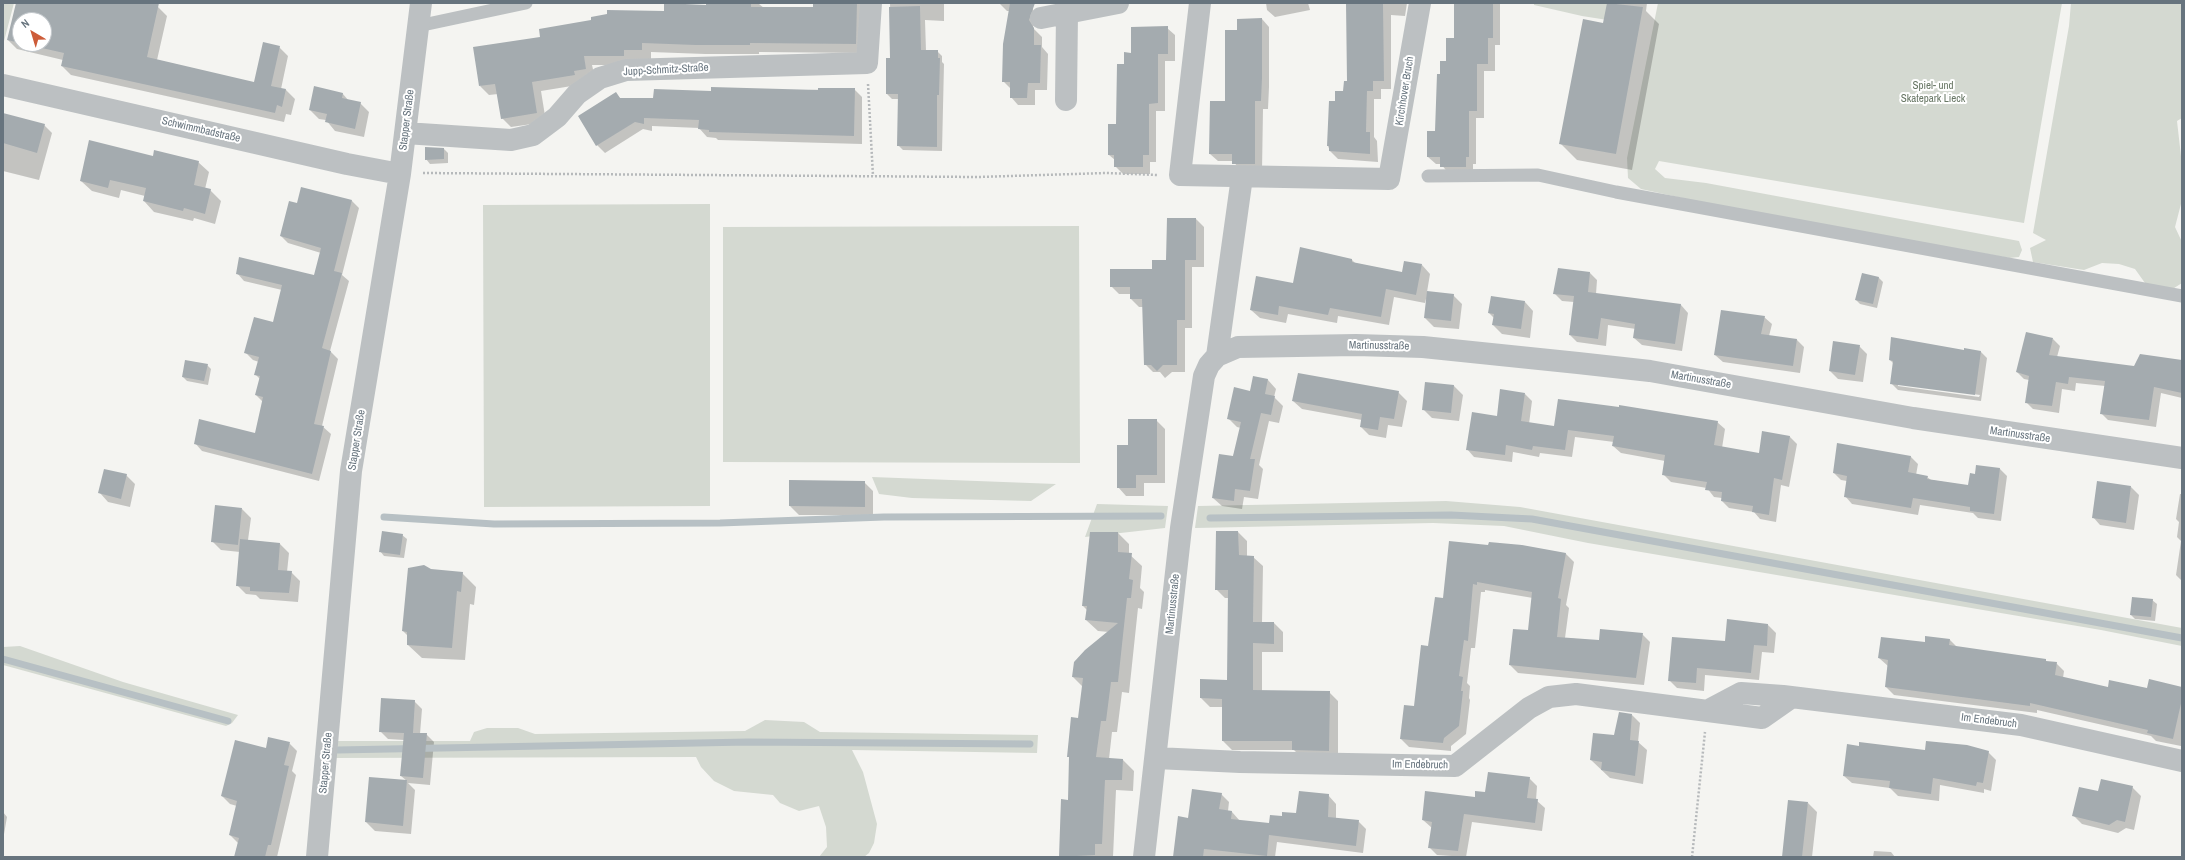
<!DOCTYPE html>
<meta charset="utf-8">
<style>
body{margin:0}
#map{position:relative;width:2185px;height:860px;overflow:hidden;background:#f4f4f1;font-family:"Archivo Narrow",sans-serif}
canvas{display:block}
.frame{position:absolute;inset:0;border:4px solid #67747e;pointer-events:none}
.north{position:absolute;left:12px;top:12px;width:40px;height:40px;box-sizing:border-box;background:#fff;border:1px solid #c2c7cb;border-radius:50%;rotate:322deg;font-size:11px;font-weight:700;line-height:16px;text-align:center;color:#67747e}
.north::after{content:'';display:block;margin:auto;width:14px;height:18px;background:#cd5c39;clip-path:polygon(50% 0,100% 100%,50% 72%,0 100%)}
</style>
<div id="map">
<canvas width="2185" height="860"></canvas>
<div class="frame"></div>
<div class="north">N</div>
</div>
<script>
const c = document.querySelector('canvas').getContext('2d');
c.lineJoin = 'round';
function fill(path, color) { c.fillStyle = color; c.fill(path, 'evenodd'); }
const poly = rows => new Path2D(rows.map(r => 'M' + r).join(''));
function strokePath(path, color, width, dash) { c.strokeStyle = color; c.lineWidth = width; c.lineCap = dash ? 'butt' : 'round'; c.setLineDash(dash || []); c.stroke(path); }
function write(font, color, halo, rows, align = 'center') {
  c.font = font + ' "Archivo Narrow",sans-serif'; c.lineWidth = 4; c.setLineDash([]); c.textBaseline = 'middle'; c.strokeStyle = halo; c.fillStyle = color; for (const [text, x, y, turn = 0] of rows) {
    c.save(); c.translate(x, y); c.rotate((+turn || 0) * Math.PI / 180); c.textAlign = isNaN(turn) ? turn : align; if (halo) c.strokeText(text, 0, 0); c.fillText(text, 0, 0); c.restore();
  }
}
fill(poly([
 [3,3,14,3,3,45],
 [1534,3,1617,3,1614,21,1582,16,1534,5],
 [1658,3,2062,3,2024,223,1659,161,1655,169,1665,178,1706,183,2019,241,2022,250,2019,257,2009,258,1714,205,1641,189,1628,178,1627,158],
 [2071,3,2180,3,2182,6,2182,118,2177,121,2182,165,2182,200,2175,227,2182,242,2182,283,2171,290,2145,283,2135,269,2119,264,2102,263,2084,270,2033,262,2030,248,2046,240,2033,233,2069,26],
 [710,204,710,506,484,507,483,205],
 [1079,226,1080,463,723,462,723,227],
 [872,477,1056,484,1031,501,912,498,879,494],
 [1446,501,1520,507,2182,628,2182,646,2101,630,1588,543,1504,526,1433,523,1195,528,1198,506],
 [1097,504,1168,506,1165,528,1085,537],
 [20,646,123,682,238,715,232,723,226,726,3,665,3,647],
 [765,720,804,722,820,732,1038,735,1037,753,852,750,863,772,877,824,874,843,869,853,864,857,819,857,827,847,826,827,819,806,799,811,780,803,773,795,734,791,714,781,701,767,696,757,330,758,332,741,470,741,474,732,487,728,518,728,535,734,745,731]
]), '#d4d9d1');
fill(poly([
 [17,3,139,3,158,7,167,16,157,60,255,83,279,47,288,56,281,89,286,90,295,99,291,115,286,114,284,122,71,75,62,66,63,60,17,49,8,40],
 [20,20,44,20,44,44,20,44],
 [707,3,759,4,764,8,814,8,814,3,861,3,865,53,759,52,759,54,705,54,651,52,651,59,633,59,632,65,592,65,595,78,584,84,541,91,546,122,511,127,502,118,498,94,489,95,480,86,541,37,665,12,707,6],
 [890,3,944,3,944,21,925,20,926,51,937,51,942,56,942,62,944,64,942,151,903,150,898,145,898,99,892,99,887,94,891,59],
 [999,3,1033,3,1033,28,1042,37,1042,47,1048,54,1047,90,1035,90,1035,105,1018,105,1011,97,1011,89,1003,81,1010,11,1007,11],
 [1266,3,1308,3,1310,10,1275,17,1267,10],
 [1355,3,1407,3,1405,16,1391,15,1391,89,1381,89,1381,99,1374,99,1374,137,1377,141,1378,162,1338,159,1330,151,1328,146,1336,102,1344,92,1348,82],
 [1455,3,1500,3,1500,45,1495,45,1495,71,1484,71,1484,118,1476,118,1476,164,1473,164,1473,174,1449,174,1441,164,1436,164,1428,157,1436,132,1441,75,1455,39],
 [1608,3,1647,3,1646,11,1659,24,1632,170,1577,160,1560,143,1604,24],
 [1262,19,1269,27,1269,87,1268,109,1263,109,1262,171,1241,171,1233,161,1218,161,1210,154,1226,102,1238,31],
 [1167,28,1175,35,1175,61,1165,61,1165,111,1156,111,1156,162,1150,162,1150,174,1123,174,1115,166,1115,160,1109,155,1117,125,1125,65,1132,54],
 [854,89,862,97,862,144,718,140,716,138,707,137,699,128,652,126,652,131,643,129,605,153,597,145,616,94,621,99,654,99,712,92],
 [342,93,349,101,360,103,369,112,364,137,335,131,326,120,319,119,310,110],
 [3,114,44,125,52,133,39,180,3,171],
 [444,149,448,153,448,163,430,164,426,159],
 [154,157,198,162,209,172,205,189,210,190,221,201,215,224,194,218,193,221,154,212,144,201,145,196,121,190,119,198,92,191,81,181],
 [352,201,359,208,342,275,349,281,330,351,338,359,322,426,331,434,319,481,202,451,195,443,256,435,263,402,256,395,260,379,255,374,259,362,253,360,246,353,274,323,282,290,244,281,237,273,314,277,321,253,288,243,281,236,298,204],
 [1196,219,1204,227,1204,267,1192,267,1192,328,1185,328,1185,372,1172,372,1165,378,1160,372,1153,372,1145,364,1143,307,1139,307,1131,299,1131,294,1119,294,1111,286,1153,270,1167,261],
 [1352,260,1356,264,1402,273,1422,265,1430,274,1427,292,1453,295,1462,304,1459,329,1434,327,1425,318,1427,299,1426,299,1425,303,1394,297,1389,325,1338,316,1337,323,1288,314,1286,323,1260,318,1251,310,1294,284],
 [1559,269,1590,273,1597,280,1596,294,1681,305,1688,313,1682,351,1642,345,1634,338,1636,329,1608,325,1606,346,1577,342,1570,335,1574,302,1562,301,1554,293],
 [1863,274,1879,278,1883,282,1877,308,1860,304,1856,300],
 [1525,302,1533,311,1530,338,1502,334,1493,325,1494,318,1489,313],
 [1764,317,1772,324,1769,336,1797,340,1804,347,1800,373,1723,362,1715,355],
 [2053,339,2060,346,2057,357,2135,367,2182,369,2182,398,2161,393,2156,427,2108,420,2101,413,2105,386,2076,383,2075,391,2062,389,2059,413,2033,409,2026,402,2029,380,2024,379,2017,372],
 [1859,346,1867,354,1863,382,1838,379,1830,371],
 [1964,351,1981,352,1987,358,1981,401,1898,390,1891,383,1894,364,1890,360],
 [1898,384,1980,395,1979,397,1898,386],
 [207,365,211,369,208,385,187,381,183,377],
 [1254,377,1268,380,1276,389,1274,397,1283,406,1279,423,1269,421,1259,465,1263,469,1258,499,1244,497,1242,509,1222,506,1213,498,1233,457,1241,428,1237,427,1228,418,1250,392],
 [1426,383,1454,386,1463,395,1459,421,1432,418,1423,409],
 [1398,392,1407,401,1402,427,1388,425,1386,438,1369,435,1361,427,1362,420,1302,409,1293,401],
 [1525,394,1532,401,1529,424,1555,428,1717,422,1725,429,1722,448,1759,454,1789,436,1797,444,1789,487,1781,485,1776,522,1760,519,1754,512,1729,508,1722,501,1722,498,1714,497,1707,488,1671,482,1663,474,1665,461,1621,453,1613,446,1614,442,1575,437,1572,457,1540,453,1539,457,1513,452,1512,462,1474,457,1467,449,1498,417],
 [1156,420,1165,429,1165,483,1144,483,1144,496,1126,496,1118,487,1129,446],
 [1911,457,1918,464,1916,475,1927,477,1931,480,1969,486,1975,475,1977,466,2000,469,2007,476,2001,521,1978,518,1973,513,1920,505,1918,515,1852,504,1845,496,1847,481,1841,480,1834,473],
 [126,475,135,484,130,507,108,502,100,493],
 [864,482,873,491,873,515,799,515,790,506],
 [2131,487,2139,495,2134,530,2100,525,2093,517],
 [2180,494,2182,494,2182,581,2176,575,2181,541,2177,537,2179,522,2176,519],
 [242,509,251,518,248,540,280,544,289,553,287,572,291,572,300,581,298,602,260,599,256,595,246,594,237,585,240,552,221,550,212,541],
 [1238,532,1247,541,1247,557,1253,557,1263,566,1262,623,1274,623,1283,632,1283,652,1262,652,1262,691,1329,692,1338,701,1338,760,1303,759,1294,750,1232,750,1223,741,1223,707,1210,707,1201,698,1228,681,1229,598,1225,598,1216,589],
 [1118,533,1129,544,1129,554,1142,566,1140,588,1144,592,1142,609,1138,608,1129,693,1122,692,1117,732,1112,732,1109,759,1123,760,1134,771,1133,791,1116,790,1113,857,1060,857,1062,800,1069,801,1083,687,1073,677,1109,632,1098,631,1086,620,1087,610,1083,606],
 [402,535,407,539,404,558,384,556,380,551],
 [1489,546,1522,546,1566,554,1574,562,1566,605,1569,608,1565,638,1600,641,1642,634,1650,642,1644,685,1518,673,1510,665,1529,632,1533,598,1485,590,1485,592,1481,592,1475,648,1471,648,1467,683,1470,686,1469,698,1470,700,1466,734,1451,746,1451,751,1409,747,1401,739,1415,708,1429,647,1443,599],
 [430,570,462,573,476,587,474,605,470,604,465,660,422,658,408,645,408,636,403,631],
 [2152,600,2157,604,2155,621,2135,619,2131,615],
 [1768,625,1776,633,1774,653,1762,652,1759,680,1705,675,1704,691,1677,688,1669,680,1726,642],
 [1949,639,1957,647,2045,660,2048,663,2056,663,2064,671,2063,678,2108,688,2182,688,2181,746,2156,741,2151,736,2037,710,2037,713,1894,695,1886,687,1888,666,1879,658,1925,643],
 [414,701,422,709,420,734,426,734,434,742,430,785,408,783,415,790,411,834,375,831,366,822,407,781,401,776,404,740,388,739,380,731],
 [1632,715,1640,723,1638,742,1647,750,1643,784,1610,778,1591,760,1615,736],
 [289,743,297,751,292,771,296,775,277,857,235,857,238,843,230,835,237,806,230,804,222,796,266,749],
 [1926,751,1988,752,1996,760,1991,791,1984,789,1984,793,1940,785,1939,801,1898,796,1890,788,1852,783,1844,776],
 [1529,778,1537,786,1536,800,1545,808,1542,831,1472,822,1466,857,1437,855,1429,847,1432,828,1423,820],
 [2132,787,2141,796,2134,830,2126,828,2118,833,2082,824,2073,815,2099,792],
 [1221,794,1229,802,1228,811,1232,812,1240,821,1269,824,1283,818,1297,814,1328,795,1336,804,1336,819,1358,821,1366,829,1363,853,1277,842,1275,857,1174,857,1189,819],
 [1808,803,1817,812,1812,857,1783,857],
 [3,812,7,817,3,840],
 [1874,851,1891,852,1895,857,1873,857]
]), '#0003');
strokePath(poly([
 [384,517,494,524,720,523,884,517,1161,516],
 [1210,518,1451,515,1532,519,2182,638],
 [3,659,228,721],
 [338,750,748,742,1030,744]
]), '#b7c0c4', 7);
fill(poly([
 [16,3,159,3,147,57,254,82,263,42,280,46,271,86,286,89,282,107,277,105,275,113,61,66,64,53,24,44,44,44,44,20,20,20,20,43,7,40],
 [664,3,706,5,706,3,751,3,751,7,813,7,813,3,857,3,856,44,750,43,750,45,695,45,642,43,642,50,624,50,624,56,584,56,586,69,574,71,575,75,532,82,537,113,501,119,495,84,479,86,473,47,540,37,539,29,591,20,591,17,607,14,607,10,664,11],
 [1010,3,1035,3,1029,20,1034,28,1034,45,1041,45,1040,83,1028,83,1027,98,1010,98,1010,82,1002,82,1003,44],
 [1346,3,1383,3,1384,81,1373,81,1373,91,1367,91,1366,132,1370,132,1370,154,1329,151,1329,146,1327,146,1329,101,1335,101,1335,91,1343,91,1344,81,1347,81],
 [1454,3,1493,3,1493,38,1488,38,1488,64,1477,64,1477,111,1469,111,1469,157,1466,157,1466,167,1440,167,1440,157,1427,157,1427,131,1435,131,1437,74,1440,74,1440,61,1446,61,1446,38,1454,38],
 [1607,3,1643,7,1616,154,1559,144,1583,19,1603,23],
 [920,6,921,50,938,50,938,58,940,58,939,95,937,95,937,147,897,146,898,94,886,94,886,58,890,58,889,7],
 [1262,18,1262,78,1261,101,1255,101,1255,164,1232,164,1232,154,1209,154,1210,101,1225,101,1225,30,1237,30,1237,19],
 [1168,26,1168,54,1158,54,1158,103,1149,104,1149,155,1143,155,1143,167,1114,167,1114,155,1108,155,1108,124,1116,124,1117,64,1124,64,1124,52,1131,53,1131,27],
 [314,86,343,93,342,98,361,102,355,129,325,122,327,114,309,110],
 [711,87,818,90,818,88,855,88,854,136,709,132,709,130,698,129,699,120,644,118,644,124,635,122,596,146,578,116,616,92,620,98,653,98,654,89,711,91],
 [3,113,45,124,37,153,3,143],
 [89,140,153,156,154,150,199,161,194,185,211,189,205,214,184,208,183,211,143,201,146,188,110,180,108,188,80,181],
 [425,147,444,148,444,159,425,160],
 [301,187,352,200,334,271,342,273,322,348,331,351,314,424,324,426,312,474,194,444,199,419,255,433,263,397,255,395,260,376,254,375,259,357,244,353,254,317,273,322,282,285,236,274,239,257,314,275,321,248,280,236,289,201,297,203],
 [1167,218,1196,218,1196,260,1185,260,1185,320,1177,320,1177,365,1163,365,1157,371,1151,365,1144,365,1142,299,1130,299,1130,287,1110,287,1110,269,1152,269,1152,260,1166,260],
 [1300,247,1352,259,1352,262,1402,272,1404,261,1422,264,1416,295,1386,289,1381,317,1330,308,1328,315,1279,306,1278,315,1250,310,1256,276,1293,283],
 [1558,268,1590,272,1588,292,1681,304,1675,344,1633,338,1635,324,1601,318,1598,339,1569,335,1574,296,1553,294],
 [1862,273,1879,277,1873,304,1855,300],
 [1427,291,1454,294,1451,321,1424,318],
 [1491,296,1525,301,1521,329,1492,325,1494,314,1488,313],
 [1721,310,1765,316,1761,334,1797,339,1793,366,1714,355],
 [2026,332,2053,338,2049,355,2134,366,2140,354,2182,360,2182,393,2154,387,2149,420,2100,414,2105,381,2069,377,2068,384,2056,382,2052,406,2025,403,2029,376,2016,372],
 [1891,337,1964,350,1964,348,1981,351,1975,395,1890,384,1893,361,1889,360],
 [1833,341,1860,345,1855,375,1829,371],
 [185,360,208,364,204,381,182,377],
 [1298,373,1399,391,1394,419,1380,417,1378,430,1360,427,1362,414,1292,401],
 [1253,376,1268,379,1265,394,1275,396,1271,415,1261,413,1250,459,1255,459,1250,491,1235,489,1234,501,1212,498,1219,454,1233,456,1241,422,1227,419,1234,387,1250,391],
 [1425,382,1454,385,1451,413,1422,410],
 [1500,389,1525,393,1521,421,1554,426,1558,399,1619,407,1619,405,1718,421,1714,445,1759,453,1762,431,1790,436,1782,480,1774,478,1769,515,1752,512,1753,506,1721,501,1722,492,1705,490,1707,482,1662,475,1665,455,1612,446,1614,436,1568,430,1565,450,1533,446,1532,450,1506,445,1505,455,1466,450,1472,412,1497,416],
 [1128,419,1157,419,1157,475,1136,475,1136,488,1117,488,1117,445,1128,445],
 [1837,443,1911,456,1908,472,1928,476,1927,479,1968,485,1970,473,1975,474,1976,465,2000,468,1994,514,1970,511,1970,507,1913,498,1911,508,1844,497,1847,476,1833,473],
 [104,469,127,474,121,499,98,493],
 [789,480,865,481,865,507,789,506],
 [2097,481,2131,486,2126,523,2092,518],
 [215,505,242,508,238,545,211,542],
 [382,531,403,534,400,555,379,552],
 [1216,531,1238,531,1239,555,1254,556,1253,622,1274,622,1274,644,1253,643,1253,690,1330,691,1329,751,1292,750,1292,741,1222,741,1222,699,1200,698,1200,679,1227,680,1228,590,1215,590],
 [1090,532,1118,532,1118,552,1132,553,1129,579,1133,580,1131,598,1127,598,1118,682,1111,682,1106,721,1101,721,1096,757,1123,759,1122,780,1105,780,1102,844,1095,844,1095,855,1059,857,1061,799,1068,800,1069,757,1067,757,1071,717,1078,718,1083,678,1072,677,1074,662,1085,650,1118,623,1085,620,1087,606,1082,606],
 [240,539,280,543,278,570,292,571,289,593,250,591,250,587,236,586],
 [1449,541,1488,545,1489,542,1522,545,1566,553,1558,598,1561,599,1557,637,1599,640,1600,629,1643,633,1636,678,1509,665,1513,629,1528,630,1532,592,1477,582,1477,585,1473,584,1468,641,1464,640,1459,676,1463,677,1461,691,1463,691,1459,726,1444,738,1443,743,1400,739,1404,705,1414,706,1421,645,1428,646,1435,597,1443,598],
 [424,565,431,569,463,572,461,592,457,591,452,648,407,645,407,632,402,631,408,568],
 [2132,597,2153,599,2151,617,2130,615],
 [1727,619,1768,624,1767,646,1754,645,1751,673,1697,668,1696,683,1668,681,1672,637,1725,641],
 [1925,636,1950,639,1949,645,2046,659,2046,661,2057,662,2055,675,2108,687,2109,680,2147,688,2149,679,2182,687,2182,699,2173,739,2147,733,2148,730,2030,703,2030,706,1885,687,1888,660,1878,658,1881,637,1925,642],
 [381,698,415,700,413,733,427,733,423,778,400,776,404,733,379,732],
 [1619,712,1632,714,1630,740,1639,741,1635,776,1601,770,1602,762,1590,760,1593,733,1614,735],
 [268,737,290,742,284,765,289,766,271,845,268,845,265,857,234,857,239,838,229,835,237,801,221,796,235,740,266,748],
 [1926,741,1967,745,1989,751,1983,783,1977,782,1976,786,1933,778,1931,794,1889,788,1890,781,1843,776,1847,744,1859,746,1859,742,1925,750],
 [1488,772,1530,777,1527,798,1538,799,1535,823,1464,814,1458,851,1428,848,1432,822,1422,820,1425,791,1475,797,1475,791,1485,792],
 [369,777,407,780,403,826,365,822],
 [2101,779,2133,786,2125,822,2117,820,2109,825,2072,816,2079,787,2098,791],
 [1192,789,1222,793,1219,809,1232,811,1231,819,1269,823,1270,815,1282,816,1282,812,1296,813,1299,791,1329,794,1328,817,1359,820,1356,846,1269,835,1267,856,1204,849,1203,857,1173,857,1178,816,1188,818],
 [1788,800,1808,802,1802,857,1782,857]
]), '#a4abaf');
strokePath(poly([
 [868,84,873,176],
 [423,173,978,177,1106,173,1158,175],
 [1692,857,1705,732]
]), '#b6b9bb', 2.5, [2, 2]);
strokePath(poly([
 [418,26,526,3],
 [1428,176,1538,175,1616,192,2182,296]
]), '#bcc0c2', 13);
strokePath(poly([
 [1200,3,1180,175,1389,179,1420,3],
 [1041,18,1118,3],
 [3,85,347,164,400,174],
 [1066,100,1067,13],
 [405,133,511,140,533,135,557,117,577,94,600,78,626,70,867,63,871,3],
 [1217,356,1238,347,1356,345,1423,347,1578,363,1650,371,1913,418,2182,458],
 [1707,711,1741,693,1783,696,2021,725,2182,761],
 [1156,758,1240,762,1455,766,1529,708,1549,697,1576,694,1762,718,1792,697],
 [317,857,351,471,400,174,421,3],
 [1144,857,1181,528,1204,376,1209,365,1217,356,1242,177]
]), '#bcc0c2', 22);
write('11px', '#67747e', '#fff', [
 ["Jupp-Schmitz-Straße",666,70,-3],
 ["Kirchhover Bruch",1405,91,-81],
 ["Stapper Straße",407,120,-83],
 ["Schwimmbadstraße",201,130,13],
 ["Martinusstraße",1379,346,1],
 ["Martinusstraße",1701,380,10],
 ["Martinusstraße",2020,435,8],
 ["Stapper Straße",357,440,-81],
 ["Martinusstraße",1173,604,-84],
 ["Im Endebruch",1989,721,7],
 ["Stapper Straße",326,763,-85],
 ["Im Endebruch",1420,765,1]
]);
write('11px', '#687765', '#fff', [
 ["Spiel- und",1933,86],
 ["Skatepark Lieck",1933,99]
]);
</script>
